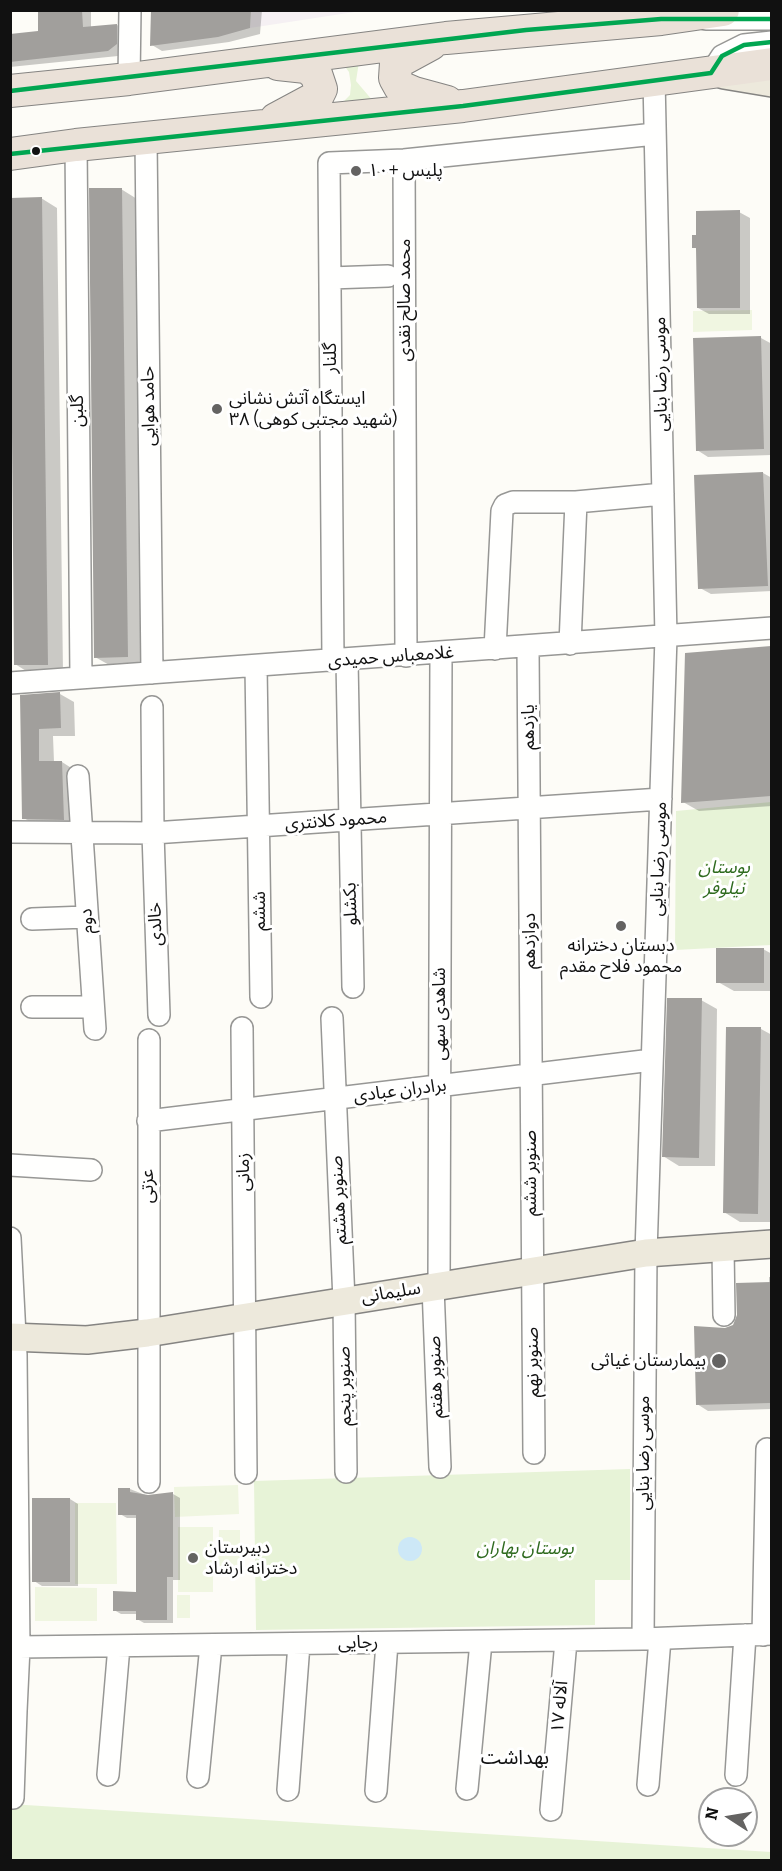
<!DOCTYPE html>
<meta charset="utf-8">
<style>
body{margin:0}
#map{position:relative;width:782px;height:1871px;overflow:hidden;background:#fdfcf7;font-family:Bitter,serif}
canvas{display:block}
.frame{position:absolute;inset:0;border:12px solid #111;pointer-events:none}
.north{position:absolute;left:698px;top:1787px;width:60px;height:60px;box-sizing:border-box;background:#fff;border:2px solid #a0a0a0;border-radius:50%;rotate:282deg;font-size:16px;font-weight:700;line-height:24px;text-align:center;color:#111}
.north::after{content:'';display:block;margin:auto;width:21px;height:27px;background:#646362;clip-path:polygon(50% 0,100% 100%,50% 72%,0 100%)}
</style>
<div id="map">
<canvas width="782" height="1871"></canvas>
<div class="frame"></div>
<div class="north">N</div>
</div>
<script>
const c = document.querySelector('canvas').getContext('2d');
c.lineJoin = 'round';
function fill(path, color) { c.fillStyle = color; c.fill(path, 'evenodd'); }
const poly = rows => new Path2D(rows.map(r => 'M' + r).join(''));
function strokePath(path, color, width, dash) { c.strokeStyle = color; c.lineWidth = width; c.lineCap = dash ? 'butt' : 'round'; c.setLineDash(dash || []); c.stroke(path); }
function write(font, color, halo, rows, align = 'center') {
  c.font = font + ' Bitter,"Noto Sans Arabic",serif'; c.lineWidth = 6; c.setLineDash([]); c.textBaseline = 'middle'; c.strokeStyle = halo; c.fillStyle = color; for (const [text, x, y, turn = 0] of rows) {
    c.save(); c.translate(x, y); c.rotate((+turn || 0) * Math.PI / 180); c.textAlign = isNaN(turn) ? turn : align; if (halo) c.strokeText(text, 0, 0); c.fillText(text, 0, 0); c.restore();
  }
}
fill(poly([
 [251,11,251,10,361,11,250,28]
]), '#f5f0f3');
fill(poly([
 [359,62,356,81,373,101,340,105,350,95,351,85,349,72,343,64],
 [771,802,771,945,675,950,676,811],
 [630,1469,630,1580,595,1580,595,1625,256,1630,254,1481],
 [10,1804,771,1852,771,1860,11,1860]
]), '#e7f3d7');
fill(poly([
 [752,310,752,330,693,332,693,311],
 [238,1485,239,1514,175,1517,174,1487],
 [75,1503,116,1503,117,1584,75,1584],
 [178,1527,213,1527,213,1592,178,1592],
 [219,1530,240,1530,240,1571,218,1571],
 [35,1587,97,1588,97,1621,35,1621],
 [177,1595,190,1595,190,1618,177,1618]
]), '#f0f6e1');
fill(poly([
 '398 1549a12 12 0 1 1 24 0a12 12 0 1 1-24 0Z'
]), '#cde8f7');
fill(poly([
 [40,10,91,10,91,27,117,25,126,30,126,49,118,56,10,67,10,35,40,32],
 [153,10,262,10,260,34,229,42,162,51,152,45],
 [121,189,137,199,143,665,111,666,95,657],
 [41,198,57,208,63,673,31,674,15,664,10,199],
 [739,212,750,218,750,314,709,314,698,308,698,249,693,247],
 [761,338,772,344,772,455,708,457,697,450,695,340],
 [763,473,772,478,772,591,711,594,700,588],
 [772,647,772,806,699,811,683,802,686,654],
 [60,694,74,702,75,736,53,736,54,762,62,762,76,771,78,827,38,827,24,818,21,696],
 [763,949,772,954,772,991,734,991,718,982],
 [701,1000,717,1009,715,1166,679,1166,663,1156],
 [761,1029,772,1035,772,1222,740,1222,724,1212],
 [769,1277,772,1277,772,1409,708,1411,697,1404,725,1329,734,1326,769,1283],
 [130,1489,148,1496,173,1494,180,1498,180,1580,173,1580,173,1623,144,1623,137,1619,137,1614,121,1614,114,1610,137,1593,137,1518,127,1518,120,1514],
 [70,1499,78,1504,78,1586,42,1586,34,1581]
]), '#0003');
fill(poly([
 [38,10,82,10,83,27,117,24,117,44,108,51,10,62,10,34,38,31],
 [151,10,251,10,250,28,218,37,150,46],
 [89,188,122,188,128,657,94,658],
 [42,197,48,665,14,665,10,198],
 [740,210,740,308,697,308,696,248,692,248,692,235,696,235,696,211],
 [761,336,764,449,696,451,693,338],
 [763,472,768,586,698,589,694,475],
 [771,646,771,796,681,803,685,653],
 [60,692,61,728,39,729,39,761,62,761,64,820,22,819,20,695],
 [716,948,764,948,764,983,716,983],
 [667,998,702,998,699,1158,662,1157],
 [726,1027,761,1027,758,1214,723,1213],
 [771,1282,771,1403,696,1405,694,1326,725,1328,733,1325,737,1315,736,1283],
 [118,1488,130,1488,130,1492,148,1495,173,1492,173,1577,167,1577,167,1620,136,1620,136,1611,113,1611,113,1591,136,1592,136,1515,118,1515],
 [32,1498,70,1498,70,1582,32,1582]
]), '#a19f9c');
const minor = poly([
 [706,19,772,19],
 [711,73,722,56,744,45,772,42],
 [129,79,130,10],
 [146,140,152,673],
 [76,145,81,678],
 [404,160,406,656],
 [330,278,388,276],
 [570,644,576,502],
 [528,647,534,1453],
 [495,649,502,511,505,505,513,502,576,502,663,494],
 [347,660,353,987],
 [333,661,329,163,404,160,655,134],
 [256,666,261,997],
 [10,683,772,628],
 [152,707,153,833,159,1015],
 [78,776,95,1029],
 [10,832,153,833,661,799],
 [32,919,86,917],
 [32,1007,93,1007],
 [332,1018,344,1301,346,1472],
 [242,1028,246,1473],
 [148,1121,652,1060],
 [10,1165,91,1170],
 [10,1238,16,1355,19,1647,16,1711,10,1721],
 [723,1248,724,1315],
 [439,1286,441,653],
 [433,1287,440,1467],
 [149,1482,149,1040],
 [763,1635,767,1449],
 [643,1639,646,1253,666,637,654,79],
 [19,1647,643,1639,772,1634],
 [108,1775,119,1646],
 [736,1775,745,1635],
 [198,1777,211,1645],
 [648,1785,660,1639],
 [467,1789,481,1642],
 [288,1790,299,1644],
 [376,1791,387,1643],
 [13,1798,16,1711],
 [551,1810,566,1641]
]);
const major = poly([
 [724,75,772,83],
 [10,1337,87,1340,147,1333,646,1253,772,1244]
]);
const highway = poly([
 [431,44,396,63,395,78,400,87,414,93,447,102],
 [10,91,129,79,446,38,661,19,723,10],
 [276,119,317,97,321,89,316,74,306,67,278,64],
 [10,154,76,145,463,106,772,64]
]);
strokePath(minor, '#979795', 24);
strokePath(major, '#858482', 30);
strokePath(highway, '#858482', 34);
strokePath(minor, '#fffffe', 21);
strokePath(major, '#ede9dc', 27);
strokePath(highway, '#eae1d8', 32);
strokePath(poly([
 [10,91,526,30,661,19,772,19],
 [10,154,463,106,711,73,722,56,744,45,772,42]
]), '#00a651', 4.5);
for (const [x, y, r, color] of [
 [36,151,5,"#111"],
 [356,171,6,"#646362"],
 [217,409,6,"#646362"],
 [621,926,6,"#646362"],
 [719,1361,8,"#646362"],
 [193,1558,6,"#646362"]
]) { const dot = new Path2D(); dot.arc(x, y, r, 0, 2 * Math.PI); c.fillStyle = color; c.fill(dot); strokePath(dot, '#fff', 2); }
write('18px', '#111', '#fff', [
 ["پلیس +۱۰",368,171],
 ["ایستگاه آتش نشانی",229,399],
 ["۳۸ (شهید مجتبی کوهی)",229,420],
 ["دبستان دخترانه",621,946,"center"],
 ["محمود فلاح مقدم",621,967,"center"],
 ["بیمارستان غیاثی",706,1361,"right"],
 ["دبیرستان",205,1548],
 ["دخترانه ارشاد",205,1569]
], 'left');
write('18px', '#111', '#fff', [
 ["محمد صالح نقدی",405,300,-90],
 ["گلنار",331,358,-90],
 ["موسی رضا بنایی",661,374,-91],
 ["حامد هوایی",149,406,-91],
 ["گلبن",78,411,-91],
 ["غلامعباس حمیدی",391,657,-4],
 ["یازدهم",529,727,-90],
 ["محمود کلانتری",336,821,-4],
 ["موسی رضا بنایی",659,859,-88],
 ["بکشلو",351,904,-92],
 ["ششم",260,911,-90],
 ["دوم",87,921,-93],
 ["خالدی",156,924,-92],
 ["دوازدهم",530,941,-90],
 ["شاهدی سهی",440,1014,-90],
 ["برادران عبادی",400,1091,-7],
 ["زمانی",244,1172,-91],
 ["صنوبر ششم",531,1173,-90],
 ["عزتی",148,1186,-90],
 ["صنوبر هشتم",339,1200,-93],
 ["سلیمانی",391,1293,-9],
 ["صنوبر نهم",533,1362,-91],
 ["صنوبر هفتم",436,1377,-92],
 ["صنوبر پنجم",345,1386,-91],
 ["موسی رضا بنایی",644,1453,-90],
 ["رجایی",358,1643,-1],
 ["آلاله ۱۷",560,1707,-85]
]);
write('italic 18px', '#2f6b1f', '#fff', [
 ["بوستان",724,868],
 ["نیلوفر",724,889],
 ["بوستان بهاران",525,1549]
]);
write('20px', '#111', '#fff', [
 ["بهداشت",515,1758]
]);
</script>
